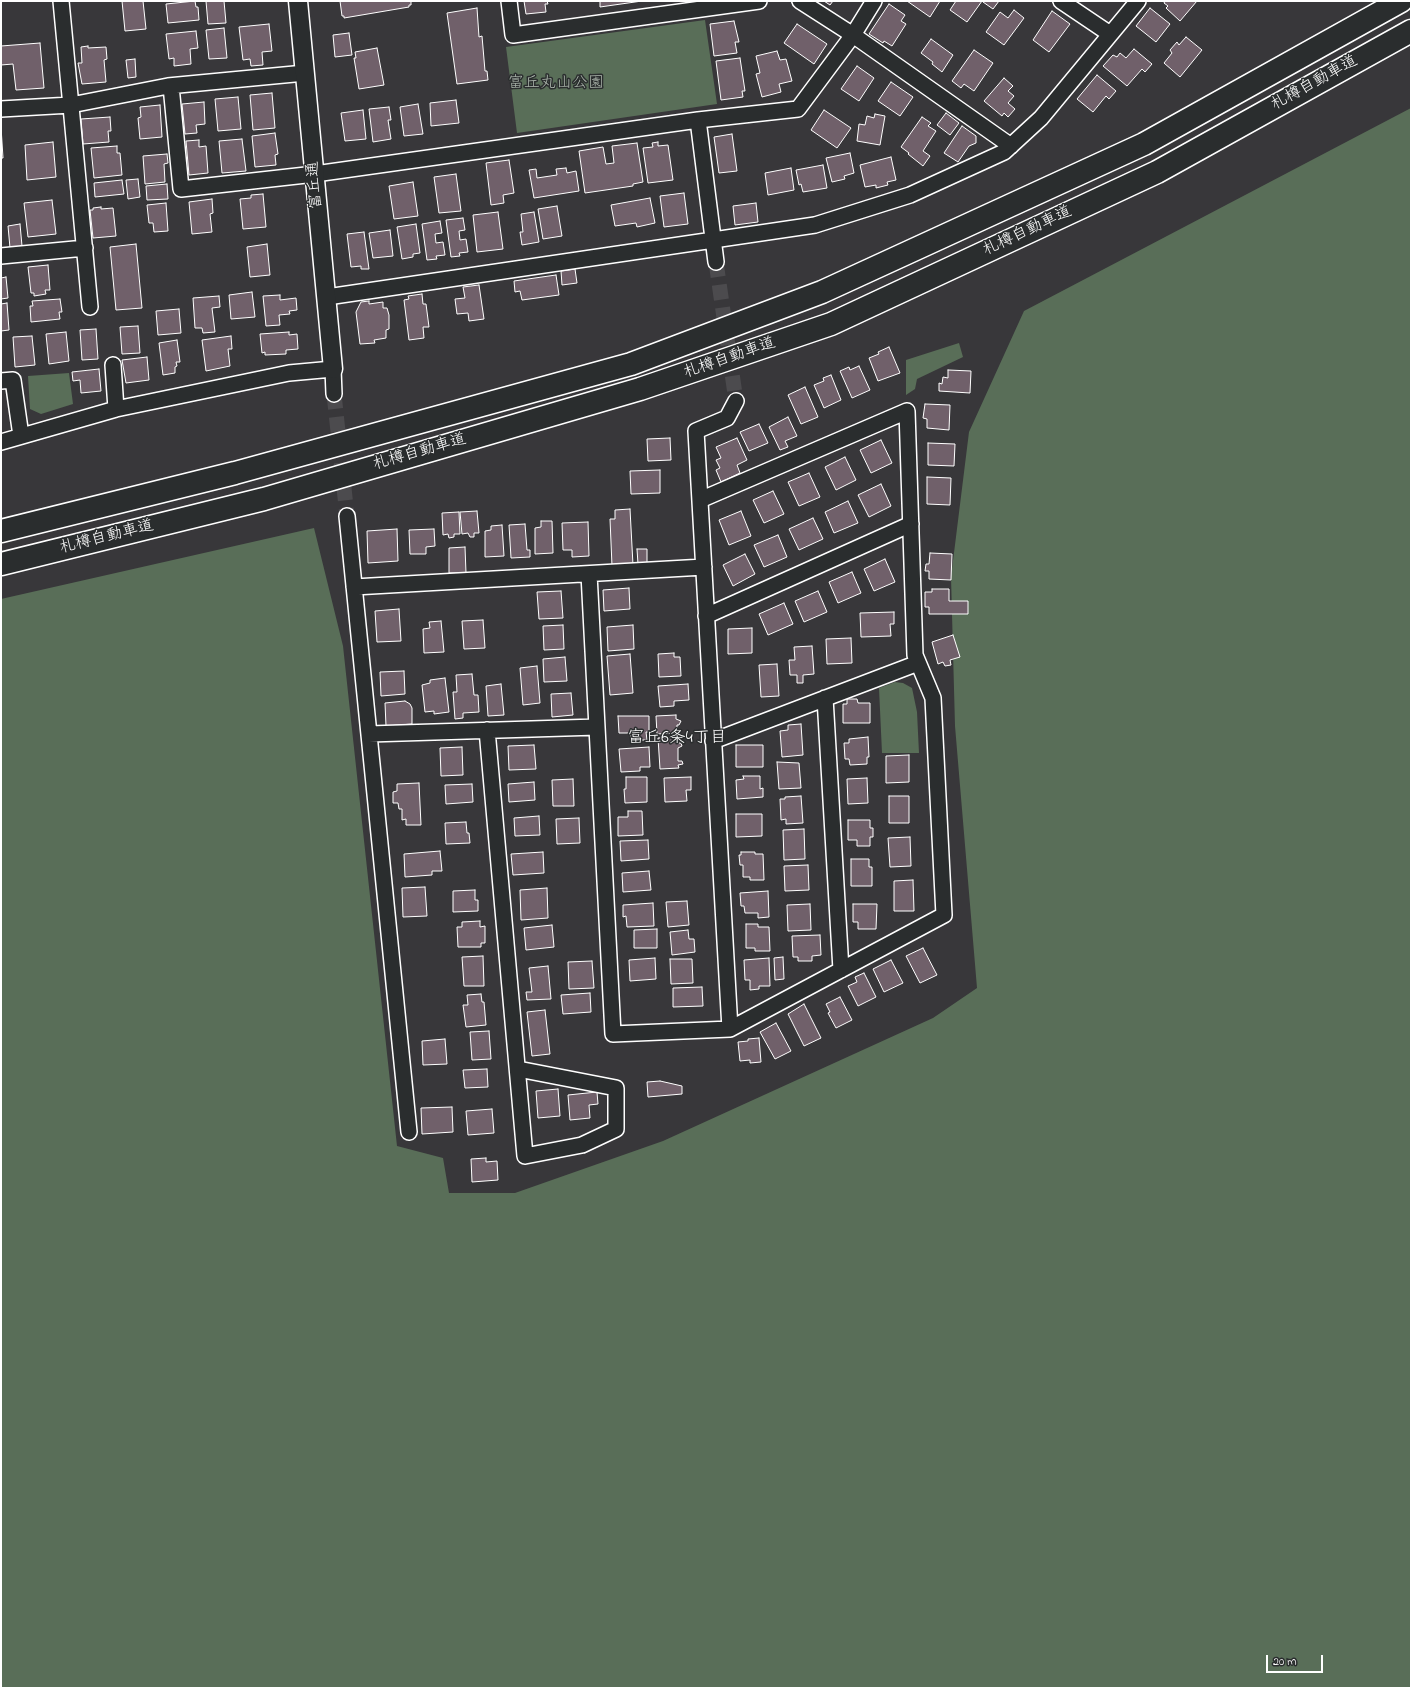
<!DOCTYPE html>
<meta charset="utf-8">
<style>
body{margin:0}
#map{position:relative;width:1412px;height:1689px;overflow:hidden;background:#38373a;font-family:"Indie Flower",sans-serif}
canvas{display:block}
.frame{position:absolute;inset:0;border:2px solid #fff;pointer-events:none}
.scale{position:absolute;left:1266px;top:1655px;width:57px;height:18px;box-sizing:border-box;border:2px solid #fff;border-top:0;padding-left:5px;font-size:12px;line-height:14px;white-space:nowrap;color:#fff;-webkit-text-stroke:3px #2a2d2e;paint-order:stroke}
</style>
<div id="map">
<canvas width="1412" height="1689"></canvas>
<div class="frame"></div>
<div class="scale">20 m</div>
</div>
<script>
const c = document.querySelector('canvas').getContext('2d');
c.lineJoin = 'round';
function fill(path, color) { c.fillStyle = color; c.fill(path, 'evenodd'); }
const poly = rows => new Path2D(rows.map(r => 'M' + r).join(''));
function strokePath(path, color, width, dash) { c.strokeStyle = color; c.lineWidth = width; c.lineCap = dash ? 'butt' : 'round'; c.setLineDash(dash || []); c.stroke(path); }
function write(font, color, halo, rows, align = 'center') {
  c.font = font + ' "Indie Flower","Klee One",sans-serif'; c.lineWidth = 3; c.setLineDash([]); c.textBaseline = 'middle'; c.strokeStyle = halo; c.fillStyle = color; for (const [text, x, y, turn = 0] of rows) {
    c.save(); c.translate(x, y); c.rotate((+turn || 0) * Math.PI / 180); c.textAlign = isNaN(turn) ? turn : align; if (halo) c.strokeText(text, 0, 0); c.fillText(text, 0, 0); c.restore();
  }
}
fill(poly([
 [705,20,717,104,517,133,506,47],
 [1411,108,1411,1688,1,1688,1,599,314,528,343,646,397,1146,443,1158,449,1193,515,1193,663,1141,933,1018,977,988,955,726,951,577,969,432,1024,311],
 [959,343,963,357,917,379,915,389,906,395,906,360],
 [69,373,73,404,41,414,30,409,28,376],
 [895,682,903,683,912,688,917,712,919,753,882,753,879,688]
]), '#596e58');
const building = poly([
 [122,1,143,1,146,29,125,31,122,1],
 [195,1,196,7,198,7,199,20,168,23,166,4,195,1],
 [206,1,224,1,226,23,208,24,206,1],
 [340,1,411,1,411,5,409,5,409,7,344,18,344,16,342,16,340,1],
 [524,1,547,1,548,4,545,4,546,12,526,14,524,1],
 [600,1,642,1,600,7,600,1],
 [824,1,833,1,830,5,824,1],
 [907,1,940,1,930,17,907,1],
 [956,1,982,1,967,22,950,10,956,1],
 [984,1,999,1,993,9,983,2,984,1],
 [1165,1,1197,1,1180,21,1166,8,1168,6,1164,3,1165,1],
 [889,4,905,15,901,21,906,24,892,46,884,41,883,43,869,34,889,4],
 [477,8,479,37,482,36,485,71,487,71,488,80,457,84,447,13,477,8],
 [1150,8,1170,24,1156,42,1136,26,1150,8],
 [1014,10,1024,18,1004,45,986,32,1000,12,1008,18,1014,10],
 [1052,11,1070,24,1049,52,1033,40,1052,11],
 [734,21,739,42,735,42,737,53,714,56,710,24,734,21],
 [269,24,272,51,262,52,263,65,251,66,250,59,243,60,239,27,269,24],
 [797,24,827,44,814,64,784,43,797,24],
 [224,28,227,58,209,59,206,30,224,28],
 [196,31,198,48,190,49,191,64,174,66,174,58,169,59,166,34,196,31],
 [349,33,352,55,335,57,333,35,349,33],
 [1186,37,1202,50,1180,77,1164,63,1172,53,1170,50,1177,42,1179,45,1186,37],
 [931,39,953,55,942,72,932,64,933,62,921,53,931,39],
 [40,43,44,88,16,90,13,64,1,65,1,46,40,43],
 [88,46,88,48,106,47,107,59,104,60,106,82,82,84,78,63,82,63,81,47,88,46],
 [377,48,384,85,359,89,354,58,356,58,355,52,377,48],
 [1134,49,1152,64,1145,72,1142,69,1127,86,1103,66,1113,55,1117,57,1120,53,1126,58,1134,49],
 [974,50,993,63,974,91,964,84,961,88,952,81,974,50],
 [777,51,780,60,786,59,792,81,779,84,781,92,762,97,756,74,760,73,756,56,777,51],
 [740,58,745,91,742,91,743,97,721,100,716,61,740,58],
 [135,59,136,77,128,78,126,60,135,59],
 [857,66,874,78,859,101,841,89,857,66],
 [1097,75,1116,91,1109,99,1106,96,1093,112,1077,99,1097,75],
 [1004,78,1013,86,1008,91,1014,96,1008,103,1015,109,1008,117,1004,113,1002,116,984,101,1004,78],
 [891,82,913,97,900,116,878,101,891,82],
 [272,93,275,128,253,130,250,95,272,93],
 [238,97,241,129,218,131,215,99,238,97],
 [456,100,459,123,431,126,430,103,456,100],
 [204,102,205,124,196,125,197,133,185,134,182,104,204,102],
 [418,104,423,134,404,136,400,107,418,104],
 [160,105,162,137,140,139,138,118,141,117,140,107,160,105],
 [389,107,391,120,388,120,391,139,373,142,369,109,389,107],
 [363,110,366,139,345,141,341,113,363,110],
 [824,110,851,128,837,148,811,130,824,110],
 [946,113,959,123,950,135,937,125,946,113],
 [875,114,885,116,880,145,857,141,859,124,865,125,867,116,874,118,875,114],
 [110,117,111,131,108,131,109,142,83,144,81,119,110,117],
 [922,117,931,123,928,126,936,131,923,151,930,156,923,166,908,154,909,153,901,147,922,117],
 [962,126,976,136,976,143,969,146,958,162,944,153,962,126],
 [1,127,3,158,1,158,1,127],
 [275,133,278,154,275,155,276,165,255,167,252,136,275,133],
 [732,134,737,171,719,173,714,137,732,134],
 [242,139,246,171,222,173,219,141,242,139],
 [199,140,199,147,206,146,208,173,189,175,186,141,199,140],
 [53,142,56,177,27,180,25,145,53,142],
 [658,142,658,146,668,145,673,180,648,183,643,148,653,147,652,143,658,142],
 [637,143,643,182,633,184,633,186,585,193,579,151,603,147,606,164,614,163,612,146,637,143],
 [117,146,117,153,120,153,122,175,94,178,91,148,117,146],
 [850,153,854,173,844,176,845,179,832,182,826,158,850,153],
 [167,154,168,163,164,164,165,182,145,184,143,156,167,154],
 [891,157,896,180,887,182,888,185,876,188,876,185,865,187,860,165,891,157],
 [509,160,514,193,503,195,504,203,491,205,486,163,509,160],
 [823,165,827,188,803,192,801,184,799,185,796,170,823,165],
 [566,168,567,173,576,171,579,191,534,198,529,170,536,169,537,178,557,175,556,169,566,168],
 [791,168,794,190,768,195,765,173,791,168],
 [456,174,461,211,439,213,434,177,456,174],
 [138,179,140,197,128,199,126,180,138,179],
 [122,180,124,194,95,197,94,183,122,180],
 [413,182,418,216,394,219,389,186,413,182],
 [167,184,168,199,147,200,146,186,167,184],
 [684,193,688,224,664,227,660,196,684,193],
 [263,194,266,227,243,229,240,199,251,198,251,195,263,194],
 [650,198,655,223,637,227,636,223,615,226,611,205,650,198],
 [212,199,213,213,210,214,212,232,192,234,189,202,212,199],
 [52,200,56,234,28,237,24,203,52,200],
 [166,203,168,231,154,232,153,223,149,223,147,205,166,203],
 [756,203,758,222,735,225,733,206,756,203],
 [557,206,562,236,543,239,538,209,557,206],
 [101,207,101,209,113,208,116,236,93,238,90,210,93,210,93,208,101,207],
 [498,212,503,249,477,252,473,215,498,212],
 [534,212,539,242,522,245,520,232,523,232,521,214,534,212],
 [463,218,465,230,459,231,460,240,466,239,468,252,459,253,460,256,451,257,446,220,463,218],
 [440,221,442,233,435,234,436,243,443,242,445,255,436,256,437,259,427,260,422,224,440,221],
 [20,224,22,246,10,248,8,226,20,224],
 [416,224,420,253,413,254,413,257,402,259,397,227,416,224],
 [390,230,393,256,373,258,369,233,390,230],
 [364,232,369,269,361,269,361,266,351,267,347,234,364,232],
 [136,244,142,308,116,310,110,247,136,244],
 [267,244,270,275,250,277,247,247,267,244],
 [48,265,50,290,45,290,46,294,34,296,34,293,31,293,28,267,48,265],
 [575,269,577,283,562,285,561,271,575,269],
 [556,275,559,295,522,300,520,291,515,292,514,281,556,275],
 [6,277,8,298,1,299,1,278,6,277],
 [479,285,484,319,469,321,468,313,457,314,455,299,465,298,463,287,479,285],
 [252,292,255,317,231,319,229,295,252,292],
 [422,294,423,304,426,304,429,327,423,327,424,338,409,340,404,300,409,299,408,296,422,294],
 [280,295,280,300,296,298,297,310,289,311,290,314,279,315,280,325,266,326,263,296,280,295],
 [219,296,220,307,212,308,215,332,203,333,202,328,195,328,193,298,219,296],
 [60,299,62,312,59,312,60,319,31,322,30,306,33,306,32,301,60,299],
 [369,301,369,304,383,302,383,308,387,308,389,315,389,329,386,330,386,338,374,340,375,343,360,344,356,312,361,302,369,301],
 [7,303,9,330,1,331,1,304,7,303],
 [179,309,181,333,158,335,156,311,179,309],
 [138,326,140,353,122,354,120,327,138,326],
 [96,329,98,359,82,360,80,330,96,329],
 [66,332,69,361,49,364,46,334,66,332],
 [289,332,289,335,297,334,298,349,286,350,286,354,265,355,265,352,262,353,260,334,289,332],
 [32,336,35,365,15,367,13,337,32,336],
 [231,336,232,349,228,349,230,366,206,371,202,340,231,336],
 [177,340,180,362,176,362,177,366,175,367,175,373,163,375,159,343,177,340],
 [889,347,900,373,878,381,869,358,879,354,878,352,889,347],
 [147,357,149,380,126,383,122,360,147,357],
 [859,366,870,390,852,398,840,371,849,367,850,370,859,366],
 [99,369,101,391,81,393,80,380,73,381,72,372,99,369],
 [948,370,971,371,970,393,939,391,939,383,942,384,943,377,948,378,948,370],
 [831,375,841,400,824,408,814,385,824,381,823,378,831,375],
 [805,387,818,417,801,424,788,395,805,387],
 [925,404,950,405,949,430,927,428,927,419,923,418,925,404],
 [788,417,797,436,785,441,788,447,780,450,769,427,788,417],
 [759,424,768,443,749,451,740,432,759,424],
 [670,438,671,460,648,461,647,439,670,438],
 [737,438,747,460,737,465,740,473,721,482,716,470,720,468,716,460,721,458,716,447,737,438],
 [881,440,892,463,871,473,860,450,881,440],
 [928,443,955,444,954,466,928,465,928,443],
 [845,457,856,480,836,490,825,467,845,457],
 [660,470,660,493,631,494,630,471,660,470],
 [809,473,820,497,799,506,788,482,809,473],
 [927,477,951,478,950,505,927,504,927,477],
 [881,484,891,506,869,517,858,495,881,484],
 [773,491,784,514,764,523,753,500,773,491],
 [848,501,858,523,834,533,825,512,848,501],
 [630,509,633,565,612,566,610,519,615,519,615,510,630,509],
 [477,511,479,533,474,533,474,537,470,537,468,533,462,534,460,512,477,511],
 [741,511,751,536,729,545,719,520,741,511],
 [459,512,460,534,454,534,454,537,449,538,448,534,443,535,442,513,459,512],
 [813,518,823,539,799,550,789,529,813,518],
 [541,521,552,521,553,553,535,554,535,528,541,527,541,521],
 [588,522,589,556,572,557,572,550,563,550,562,523,588,522],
 [525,524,527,550,530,550,530,557,511,558,509,525,525,524],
 [502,525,504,556,485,557,485,531,491,530,491,526,502,525],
 [397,529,398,561,368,563,367,531,397,529],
 [434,529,435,546,426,547,426,554,410,554,409,530,434,529],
 [778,535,787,557,764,567,754,545,778,535],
 [465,547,466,573,449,573,449,548,465,547],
 [637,549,647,549,647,564,638,564,637,549],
 [930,553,952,554,951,580,929,579,929,571,925,571,926,564,929,564,930,553],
 [745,554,755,574,733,586,723,565,745,554],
 [885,559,895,582,874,591,864,569,885,559],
 [852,572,861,593,838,603,829,582,852,572],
 [629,588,630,609,604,611,603,590,629,588],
 [932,589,949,589,949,601,968,601,968,614,929,614,929,607,925,607,925,592,932,592,932,589],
 [561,591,563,618,539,619,537,592,561,591],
 [818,591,827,612,804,622,795,601,818,591],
 [784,603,793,624,768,635,759,614,784,603],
 [399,609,401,641,377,642,375,611,399,609],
 [894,612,894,624,890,624,891,636,861,637,860,613,894,612],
 [483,620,485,648,464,649,462,621,483,620],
 [441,621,444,652,424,653,423,629,430,628,429,622,441,621],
 [563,625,564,649,544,650,543,626,563,625],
 [633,625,634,649,608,651,607,627,633,625],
 [752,628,752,653,728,654,728,629,752,628],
 [953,635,960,657,950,660,951,665,945,666,943,662,938,664,932,642,953,635],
 [851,638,852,663,827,664,826,639,851,638],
 [812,646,814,674,803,675,803,683,797,683,797,675,790,675,789,660,795,660,794,647,812,646],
 [674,653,674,657,680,657,681,676,659,677,658,654,674,653],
 [630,654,633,693,610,695,607,656,630,654],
 [565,657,567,681,544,682,543,659,565,657],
 [777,664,779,696,761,697,759,665,777,664],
 [537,666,540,703,523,705,520,668,537,666],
 [404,671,405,694,381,696,380,672,404,671],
 [472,674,474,695,478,695,479,712,463,713,463,718,455,719,453,692,457,692,456,675,472,674],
 [445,678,449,712,434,714,434,711,425,712,422,685,430,683,430,680,445,678],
 [501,684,504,715,488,716,486,686,501,684],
 [688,684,689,700,674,701,674,706,660,707,658,686,688,684],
 [571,693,573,715,552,717,551,694,571,693],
 [847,699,857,699,858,703,870,703,870,723,843,723,843,704,847,704,847,699],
 [405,701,410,704,412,708,412,724,386,726,385,703,405,701],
 [676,715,676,719,681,721,679,725,677,725,677,733,657,734,656,716,676,715],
 [618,716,649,716,649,732,646,732,647,740,631,740,631,733,619,733,618,716],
 [801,724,803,755,782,757,780,731,788,730,788,725,801,724],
 [677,737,677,743,681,743,682,746,678,748,678,761,682,761,683,764,678,765,679,768,660,769,658,738,677,737],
 [868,737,869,757,867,757,867,764,850,765,849,759,845,759,844,743,849,743,849,739,868,737],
 [534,745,536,769,509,770,508,746,534,745],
 [736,745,763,745,763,767,736,767,736,745],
 [462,747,463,775,441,776,440,748,462,747],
 [649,747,650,767,640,767,640,771,621,772,619,749,649,747],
 [909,755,909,782,886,783,886,756,909,755],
 [777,762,799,763,801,788,779,789,777,762],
 [743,776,760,776,760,789,763,788,763,797,737,799,736,780,744,779,743,776],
 [626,777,647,777,647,802,625,803,624,789,626,789,626,777],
 [691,777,691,790,686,790,687,801,665,802,664,778,691,777],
 [867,778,868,803,848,804,847,779,867,778],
 [573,779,574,806,553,806,552,780,573,779],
 [534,782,535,800,509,802,508,784,534,782],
 [419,783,421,825,406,825,406,819,402,820,402,809,399,809,398,803,393,803,393,792,397,791,397,784,419,783],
 [472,784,473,802,446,804,445,785,472,784],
 [801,796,803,823,786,824,786,819,781,820,780,799,785,799,785,797,801,796],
 [889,796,909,796,909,823,889,823,889,796],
 [628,811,642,811,643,835,618,836,618,817,628,817,628,811],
 [736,814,762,814,762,836,736,837,736,814],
 [539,816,540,835,515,836,514,818,539,816],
 [579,818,580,843,557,844,556,819,579,818],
 [848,820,870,820,870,828,873,828,873,837,870,837,870,846,857,846,857,840,848,840,848,820],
 [466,822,467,833,469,833,470,843,446,844,445,823,466,822],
 [804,829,805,859,784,860,783,830,804,829],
 [910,837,911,866,890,867,888,838,910,837],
 [648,840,649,859,621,861,620,841,648,840],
 [440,851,442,871,432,871,432,875,405,877,404,854,440,851],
 [543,852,544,873,513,875,511,854,543,852],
 [741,852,755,852,755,854,763,854,764,880,750,880,750,877,743,877,743,865,740,865,739,855,741,855,741,852],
 [851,859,869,859,869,867,872,867,872,886,851,886,851,859],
 [808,865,809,890,785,891,784,866,808,865],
 [649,871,651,890,623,892,622,873,649,871],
 [913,880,914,911,894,911,894,881,913,880],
 [425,887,427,916,403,917,402,888,425,887],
 [547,888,548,918,521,920,520,890,547,888],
 [475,890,475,900,478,900,478,911,453,912,453,891,475,890],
 [768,891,769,917,758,918,758,913,745,913,744,906,741,906,740,893,768,891],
 [687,901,689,925,668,927,666,902,687,901],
 [653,903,654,926,627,927,626,916,623,917,623,905,653,903],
 [810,904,811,930,788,931,787,905,810,904],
 [853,904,877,904,876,929,858,929,858,922,853,922,853,904],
 [480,921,480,927,485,926,485,943,481,943,481,947,458,947,457,927,462,927,462,922,480,921],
 [746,924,758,924,758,927,769,927,770,951,755,951,755,948,746,948,746,924],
 [552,925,554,947,526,950,524,928,552,925],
 [657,929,657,948,634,948,634,930,657,929],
 [688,930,689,939,694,939,695,952,672,955,670,932,688,930],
 [820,935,821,955,812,956,812,961,798,961,798,957,793,957,792,936,820,935],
 [923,948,937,975,920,983,906,956,923,948],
 [483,956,484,986,464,986,462,957,483,956],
 [783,957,784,979,775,980,774,958,783,957],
 [655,958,656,979,630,981,629,960,655,958],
 [769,958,770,986,759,986,759,989,750,990,750,980,745,980,744,960,769,958],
 [670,959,692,959,693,983,671,984,670,959],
 [891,960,903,983,884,992,873,969,891,960],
 [592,961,594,988,569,989,568,962,592,961],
 [548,966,551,999,527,1000,526,992,532,992,529,968,548,966],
 [864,973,876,997,858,1006,848,986,857,982,855,977,864,973],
 [702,987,703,1006,673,1007,673,988,702,987],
 [590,993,591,1012,563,1014,561,995,590,993],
 [481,994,482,1002,484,1002,486,1025,466,1027,463,1005,468,1005,467,995,481,994],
 [840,997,852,1020,836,1028,828,1013,830,1012,826,1004,840,997],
 [804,1004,821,1038,804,1046,788,1014,804,1004],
 [545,1010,550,1054,532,1056,527,1012,545,1010],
 [776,1023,791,1051,775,1059,760,1032,776,1023],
 [489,1031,491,1059,472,1060,470,1032,489,1031],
 [759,1038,761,1062,750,1063,750,1060,740,1061,738,1042,748,1041,748,1039,759,1038],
 [445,1039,447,1064,423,1065,422,1041,445,1039],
 [487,1069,488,1087,465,1088,463,1070,487,1069],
 [660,1081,682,1086,682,1094,648,1097,647,1082,660,1081],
 [558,1089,560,1116,538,1118,536,1091,558,1089],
 [597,1092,598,1104,589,1105,590,1118,570,1120,568,1095,597,1092],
 [452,1107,453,1132,422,1134,421,1108,452,1107],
 [492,1109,494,1133,468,1135,466,1111,492,1109],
 [486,1158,486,1162,497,1161,498,1180,472,1182,471,1159,486,1158]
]);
fill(building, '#70606a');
strokePath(building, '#fff', 1);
strokePath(poly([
 [716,262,736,401],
 [334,394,347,516]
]), '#4c4b4e', 15, [15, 8]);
const minor = poly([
 [61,1,90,307],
 [509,1,513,35,759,1],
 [800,1,853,35,1011,146],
 [1061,1,1110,34],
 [171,86,181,189,315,174,698,120,798,109,853,35,874,1],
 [1,109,71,105,168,86,305,73],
 [698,120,716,262],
 [1,256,85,248],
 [327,297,815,225,910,195,1004,152,1041,118,1138,1],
 [113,365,116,409],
 [1,381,13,380,21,436],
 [1,442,116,409,289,373,333,369,334,394],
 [347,516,409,1132],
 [589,574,613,1034,730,1029,944,915,933,698,915,655,907,411,700,500],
 [354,587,704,567],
 [706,616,911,524],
 [825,698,841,970],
 [487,730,525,1156,582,1145,616,1129,616,1088,518,1069],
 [369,734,597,727],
 [713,741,918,663],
 [730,1029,696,431,727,418,736,401]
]);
const tertiary = poly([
 [298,1,333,369]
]);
const motorway = poly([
 [1,531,235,473,631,364,822,292,1144,144,1401,1],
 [1,564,264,499,640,389,831,324,1157,172,1411,31]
]);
strokePath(minor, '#fff', 18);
strokePath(tertiary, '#fff', 21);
strokePath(motorway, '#fff', 25);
strokePath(minor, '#2a2d2e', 15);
strokePath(tertiary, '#2a2d2e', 18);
strokePath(motorway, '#2a2d2e', 22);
write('16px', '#acb6ac', '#2a2d2e', [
 ["富丘丸山公園",556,84]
]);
write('16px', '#fff', '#2a2d2e', [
 ["札樽自動車道",1315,84,-29],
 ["富丘通",316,185,-95],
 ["札樽自動車道",1028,232,-25],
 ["札樽自動車道",730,359,-19],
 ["札樽自動車道",420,453,-16],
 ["札樽自動車道",107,538,-14]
]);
write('17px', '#fff', '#2a2d2e', [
 ["富丘6条4丁目",677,739]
]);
</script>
